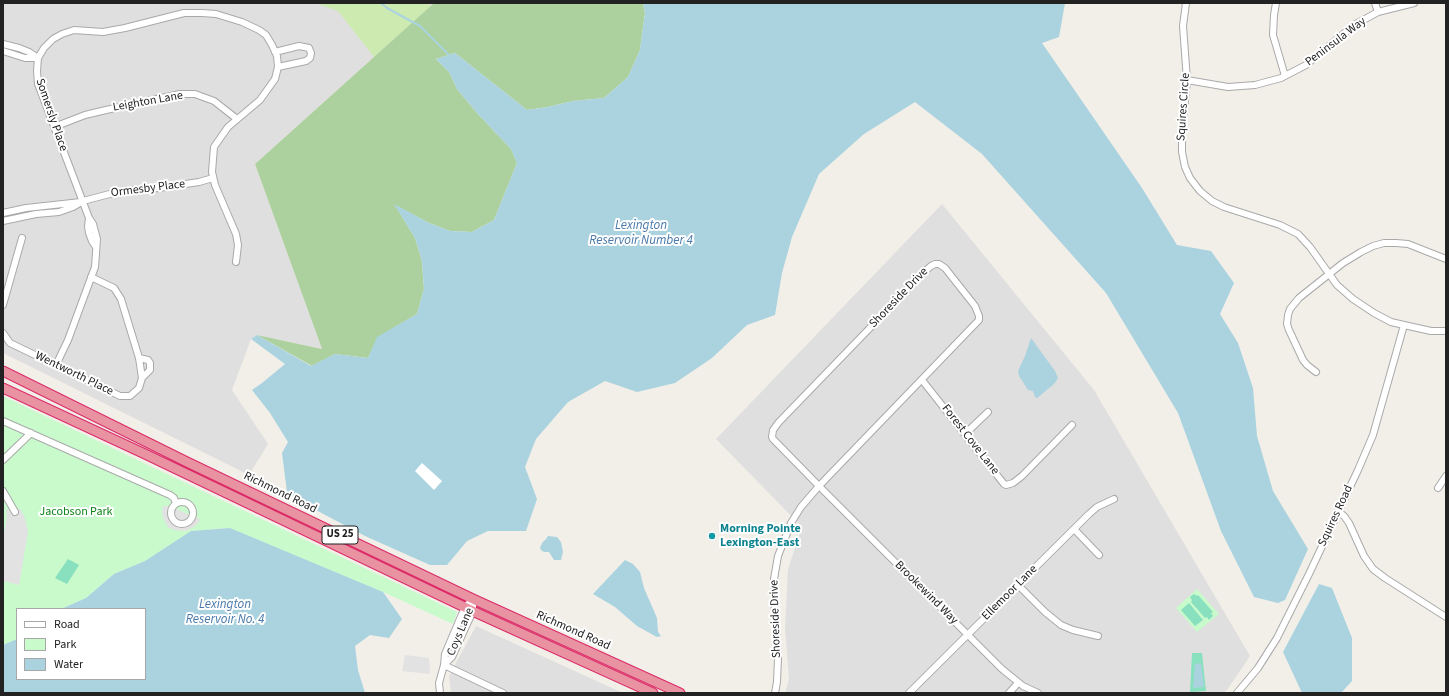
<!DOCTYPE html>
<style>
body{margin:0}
#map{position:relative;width:1449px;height:696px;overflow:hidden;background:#f2efe9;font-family:"Source Sans 3",sans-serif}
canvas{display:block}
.frame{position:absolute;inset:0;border:4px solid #222;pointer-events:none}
.legend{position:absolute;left:16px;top:608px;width:130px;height:72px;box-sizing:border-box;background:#fff;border:1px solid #a7a7a7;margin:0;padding:5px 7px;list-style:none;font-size:12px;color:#222}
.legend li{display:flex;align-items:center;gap:8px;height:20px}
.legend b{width:20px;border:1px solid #a7a7a7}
</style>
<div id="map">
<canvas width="1449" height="696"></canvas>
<div class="frame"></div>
<ul class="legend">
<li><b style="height:5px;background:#fff"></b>Road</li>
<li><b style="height:11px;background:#c8facc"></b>Park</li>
<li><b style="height:11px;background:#aad3df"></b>Water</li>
</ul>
</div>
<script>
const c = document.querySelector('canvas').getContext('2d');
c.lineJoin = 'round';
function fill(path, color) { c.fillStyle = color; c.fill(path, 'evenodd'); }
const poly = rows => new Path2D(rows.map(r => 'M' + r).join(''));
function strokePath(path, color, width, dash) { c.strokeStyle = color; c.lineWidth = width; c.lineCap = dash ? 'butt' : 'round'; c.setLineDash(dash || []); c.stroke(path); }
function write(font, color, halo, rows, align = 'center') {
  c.font = font + ' "Source Sans 3",sans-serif'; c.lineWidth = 4; c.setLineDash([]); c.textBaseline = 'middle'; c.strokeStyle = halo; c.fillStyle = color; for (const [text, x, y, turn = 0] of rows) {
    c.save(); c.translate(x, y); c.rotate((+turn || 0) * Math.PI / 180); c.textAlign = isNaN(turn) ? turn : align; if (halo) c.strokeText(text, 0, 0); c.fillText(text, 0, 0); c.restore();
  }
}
fill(poly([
 [3,3,434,3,255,164,322,349,257,335,251,339,232,390,268,444,249,475,3,353],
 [942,204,1094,390,1250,656,1227,690,1223,693,785,693,789,679,785,628,788,569,802,527,716,439],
 [476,626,623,693,451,693,449,676]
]), '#e0dfdf');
fill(poly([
 [315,3,427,3,431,6,374,57,338,11]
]), '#cdebb0');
fill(poly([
 [434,3,643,3,645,13,640,50,628,77,604,98,573,101,548,107,527,110,455,53,436,59,449,72,457,89,478,114,511,149,517,163,494,220,472,232,450,231,429,223,395,205,415,238,422,261,424,289,417,314,378,337,368,358,335,354,312,366,257,335,322,349,255,164]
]), '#add19e');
fill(poly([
 [3,396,457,612,453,624,383,592,229,528,191,531,145,561,114,574,86,598,61,609,17,609,17,639,3,645],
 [1197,589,1219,614,1197,632,1176,608]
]), '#c8facc');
fill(poly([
 [68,559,79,565,67,584,55,578],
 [1194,594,1197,596,1198,595,1213,612,1211,613,1213,616,1209,620,1207,617,1205,618,1191,602,1192,600,1190,597],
 [1189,603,1203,620,1195,626,1181,610],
 [1192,653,1202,653,1206,691,1190,692]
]), '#88e0be');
fill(poly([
 [163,506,169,506,195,517,200,519,199,522,194,527,186,531,174,530,168,527,164,520,162,512],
 [20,509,25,518,28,532,19,585,3,581,3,538,7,516,6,510],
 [405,655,429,658,430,674,402,671]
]), '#e2e2e2');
fill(poly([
 [643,3,1065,3,1059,37,1042,43,1142,188,1177,245,1211,251,1234,283,1220,314,1238,343,1253,388,1257,436,1273,491,1308,549,1285,600,1278,603,1254,597,1221,531,1178,413,1106,293,982,154,915,102,864,134,819,174,792,237,782,273,775,315,747,325,712,358,675,383,637,392,605,381,568,402,536,439,525,467,537,499,526,531,488,531,467,541,447,565,430,565,365,536,297,500,287,492,282,453,288,442,270,413,252,390,262,383,285,364,251,339,257,335,311,366,335,354,368,358,377,337,417,314,424,289,422,261,415,238,394,204,429,223,450,231,472,232,494,220,517,163,511,149,478,114,457,89,449,72,436,59,455,53,527,110,548,107,573,101,604,98,628,77,640,50,645,13],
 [1031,338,1055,371,1058,378,1054,384,1037,398,1035,397,1033,391,1028,390,1023,382,1019,376,1018,371,1025,356],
 [230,528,383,592,402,619,389,638,370,635,355,646,358,670,365,693,3,693,3,645,17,639,17,679,145,679,145,609,61,609,86,598,114,574,145,561,191,531],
 [548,536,557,537,561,542,563,552,561,560,554,560,549,552,544,552,541,550,540,548,542,543,546,539],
 [625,560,633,564,640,572,644,588,657,618,658,632,661,636,657,637,637,626,615,607,593,594],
 [1319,584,1332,588,1352,638,1352,681,1341,693,1302,693,1283,652],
 [1201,663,1204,687,1193,688,1195,664]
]), '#aad3df');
fill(poly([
 [422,463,442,481,434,490,415,471]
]), '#fff');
strokePath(poly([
 [381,3,387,8,420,26,449,55]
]), '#aad3df', 2);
const minor = poly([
 [1186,3,1183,26,1187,80,1182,131,1182,152,1185,167,1190,178,1200,191,1212,201,1224,207,1280,225,1298,234,1310,247,1337,285,1353,299,1374,313,1391,322,1404,325,1431,331,1446,331],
 [1276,3,1274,15,1273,35,1285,76],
 [1375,3,1378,12],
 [3,44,19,48,29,52,38,58],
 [3,51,25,58,38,58],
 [275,52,299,46,309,48,311,53,310,58,306,61,278,67],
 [1187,80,1228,87,1255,85,1281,78,1306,65,1354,25,1378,12,1414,3],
 [54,127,85,115,106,110,180,94,195,94,214,101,237,119],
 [3,213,26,208,81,202],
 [89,218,88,226,89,233,92,241,96,247],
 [3,221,36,214,59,212,73,207,83,201,121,191,159,188,199,182,213,178],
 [3,305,22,238],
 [3,333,10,343,120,396,130,396,139,388,142,378,139,358,121,299,114,288,91,277],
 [139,358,148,360,150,363,150,370,142,378],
 [56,365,68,340,95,267,97,239,93,224,89,218,38,84,37,71,38,58,44,48,53,39,62,34,74,30,103,32,125,28,184,13,202,13,216,14,242,22,259,30,266,35,272,45,277,56,278,67,275,79,260,100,228,127,214,147,212,172,215,185,236,234,238,245,236,262],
 [1316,372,1307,365,1303,360,1289,330,1287,324,1288,315,1290,309,1299,298,1343,263,1361,252,1373,246,1384,243,1396,243,1408,244,1446,259],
 [922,380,1004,484,1006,485,1013,483,1022,476,1072,425],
 [3,421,170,495,174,498,176,503],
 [965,434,988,412],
 [3,460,31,433],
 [1438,488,1446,476],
 [3,491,15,512],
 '171 513a11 11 0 1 1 22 0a11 11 0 1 1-22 0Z',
 [1338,511,1344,516,1349,523,1364,556,1373,569,1385,578,1446,617],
 [1074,529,1099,555],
 [1018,585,1045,612,1061,625,1073,630,1098,636],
 [444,665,452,657,467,624,473,611,473,599],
 [444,665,503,693],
 [440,693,439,683,444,665,445,654,465,607,473,599],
 [775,693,777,682,778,658,774,596,774,579,778,556,791,523,801,507,819,486,979,320,979,316,975,306,945,268,939,264,935,264,931,266,924,272,779,422,773,430,772,437,773,439,819,486,1002,669,1023,686,1038,693],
 [909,693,1089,514,1097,507,1114,499],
 [1009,693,1018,683],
 [1237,693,1258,668,1277,638,1309,574,1358,470,1373,435,1404,325]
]);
const highway = poly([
 [3,371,187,462,473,599,680,693],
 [3,388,145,454,479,614,653,693]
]);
strokePath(minor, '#a9a9a9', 8);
strokePath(highway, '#dc2a67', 11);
strokePath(minor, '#fff', 6);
strokePath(highway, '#e892a2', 9);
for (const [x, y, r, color] of [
 [712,536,4,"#0f9aa8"]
]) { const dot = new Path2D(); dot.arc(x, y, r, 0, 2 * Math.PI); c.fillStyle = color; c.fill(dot); strokePath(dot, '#fff', 1.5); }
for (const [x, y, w] of [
 [340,535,36]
]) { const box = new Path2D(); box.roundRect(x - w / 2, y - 9, w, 18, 3); c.fillStyle = '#fff'; c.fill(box); strokePath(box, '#222', 1); }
write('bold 11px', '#222', null, [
 ["US 25",340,535]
]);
write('12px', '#222', '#fff', [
 ["Peninsula Way",1336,42,-37],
 ["Leighton Lane",148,102,-10],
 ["Squires Circle",1184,107,-86],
 ["Somersly Place",51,115,71],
 ["Ormesby Place",148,189,-7],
 ["Shoreside Drive",899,298,-46],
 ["Wentworth Place",74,374,26],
 ["Forest Cove Lane",970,440,52],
 ["Richmond Road",280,493,26],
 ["Squires Road",1336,516,-65],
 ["Brookewind Way",926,593,45],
 ["Ellemoor Lane",1010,593,-45],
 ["Shoreside Drive",776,619,-92],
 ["Richmond Road",573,631,24],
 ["Coys Lane",461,632,-67]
]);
write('12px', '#0c8416', '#fff', [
 ["Jacobson Park",76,512]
]);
write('bold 12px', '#0d838f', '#fff', [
 ["Morning Pointe",720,529],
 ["Lexington-East",720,543]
], 'left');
write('italic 13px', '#4a7aab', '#fff', [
 ["Lexington",641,226],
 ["Reservoir Number 4",641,241],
 ["Lexington",225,605],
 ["Reservoir No. 4",225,620]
]);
</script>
